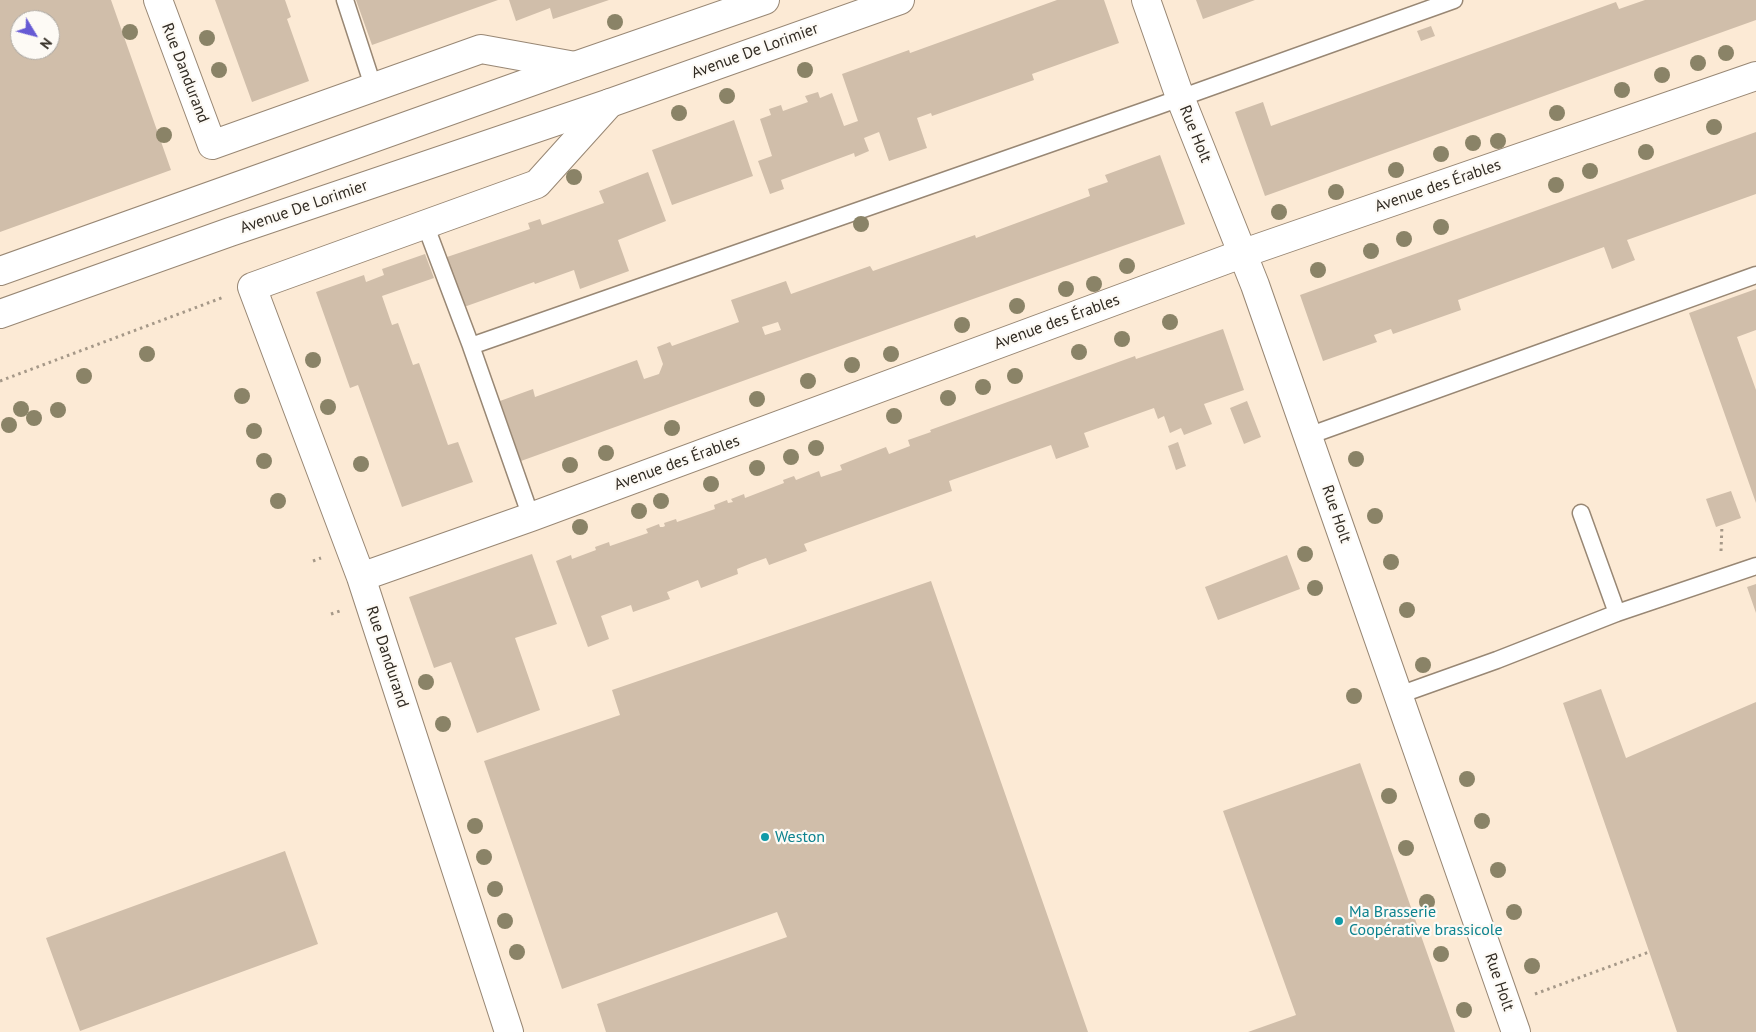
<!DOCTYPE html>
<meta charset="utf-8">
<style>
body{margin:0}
#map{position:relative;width:1756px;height:1032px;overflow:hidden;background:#fcead5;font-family:"PT Sans",sans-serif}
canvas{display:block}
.north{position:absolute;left:10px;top:10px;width:50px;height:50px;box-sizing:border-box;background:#fdfaf5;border:1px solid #aba7a1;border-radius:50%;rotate:127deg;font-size:14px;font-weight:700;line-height:20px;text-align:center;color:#312b23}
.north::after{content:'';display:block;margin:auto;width:18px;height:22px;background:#665ad4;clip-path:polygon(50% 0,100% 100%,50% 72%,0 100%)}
</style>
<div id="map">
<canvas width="1756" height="1032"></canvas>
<div class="north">N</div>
</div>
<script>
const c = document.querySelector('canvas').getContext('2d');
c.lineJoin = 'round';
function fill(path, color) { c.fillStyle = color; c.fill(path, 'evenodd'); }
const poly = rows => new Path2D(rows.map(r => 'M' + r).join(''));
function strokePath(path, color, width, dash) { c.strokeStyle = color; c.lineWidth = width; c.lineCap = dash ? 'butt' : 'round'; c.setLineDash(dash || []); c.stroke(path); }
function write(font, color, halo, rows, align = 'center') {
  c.font = font + ' "PT Sans",sans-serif'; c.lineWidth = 4.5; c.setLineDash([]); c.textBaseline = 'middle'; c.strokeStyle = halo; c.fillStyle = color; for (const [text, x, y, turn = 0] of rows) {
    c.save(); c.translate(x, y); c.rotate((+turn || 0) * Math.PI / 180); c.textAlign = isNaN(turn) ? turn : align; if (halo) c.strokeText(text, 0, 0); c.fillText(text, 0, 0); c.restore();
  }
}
fill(poly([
 [0,0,111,0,171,170,0,232],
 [20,20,50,20,50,50,20,50],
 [215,0,285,0,291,17,287,19,309,81,252,102],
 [356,0,498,0,372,45],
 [509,0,609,0,553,19,550,8,516,21],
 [1057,0,1104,0,1119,43,1032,74,1034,80,932,116,931,113,917,118,927,148,889,161,879,132,864,138,869,151,855,157,854,153,781,180,784,189,770,194,758,161,772,156,760,119,771,115,769,109,781,105,783,111,808,102,805,96,818,92,820,98,832,93,844,126,858,121,842,74,909,50,910,53],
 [1196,0,1255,0,1203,19],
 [1645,0,1756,0,1756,20,1265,196,1235,112,1263,102,1271,126,1616,2,1619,9],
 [1431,26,1435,36,1421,41,1417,31],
 [734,120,753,176,672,205,652,150],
 [1756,132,1756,194,1627,240,1635,260,1612,269,1604,247,1458,300,1461,310,1393,334,1391,329,1374,335,1377,342,1323,361,1300,295],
 [1160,155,1185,224,812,356,521,461,500,401,533,389,535,397,637,360,644,379,659,374,663,364,657,347,670,342,672,346,739,322,731,300,786,281,791,294,870,266,873,271,975,235,976,238,1090,196,1088,189,1108,182,1105,175],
 [778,322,781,330,765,335,762,327],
 [648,172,666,221,618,240,629,271,580,289,574,270,535,284,534,282,464,307,447,257,530,229,528,223,540,219,542,225,604,203,599,191],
 [425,254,434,278,382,296,392,325,398,323,413,365,419,363,448,445,458,442,473,482,402,507,358,385,350,388,316,292,364,275,366,282,384,275,382,269],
 [1756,289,1756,330,1737,337,1756,390,1756,503,1689,313],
 [1223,329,1244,390,1204,404,1212,424,1184,435,1181,428,1170,433,1164,416,1158,419,1154,408,1084,433,1089,447,1056,459,1051,445,949,481,952,491,804,544,807,551,769,565,766,558,752,563,737,569,738,574,701,588,698,580,667,592,670,599,633,612,631,605,601,616,609,639,588,647,556,561,571,555,572,559,596,550,595,547,609,542,610,546,648,533,646,529,659,524,660,527,663,527,665,526,664,523,676,519,677,522,715,509,714,505,727,500,728,503,733,502,731,499,744,494,745,498,784,483,783,480,794,476,796,480,819,471,821,477,842,470,840,465,886,447,889,454,910,446,908,440,931,432,930,430,1135,356,1136,359],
 [1247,401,1261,437,1244,444,1230,408],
 [1178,442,1186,466,1176,470,1168,446],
 [1731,491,1741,518,1716,527,1706,499],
 [532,554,557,624,515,638,540,710,477,733,451,662,434,668,409,597],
 [1287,555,1300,589,1218,620,1205,587],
 [931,581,1088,1032,606,1032,597,1004,787,937,777,912,562,989,484,761,620,715,612,690],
 [1756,584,1756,613,1747,587],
 [1601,689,1626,758,1756,702,1756,1032,1677,1032,1563,703],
 [1360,763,1455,1032,1248,1032,1296,1015,1223,811],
 [285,851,318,944,80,1031,46,938]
]), '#d0beaa');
const service = poly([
 [345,0,374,89],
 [425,224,471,346,531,517],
 [471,346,1155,107,1454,0],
 [1308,436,1756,275],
 [1581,513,1617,613],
 [1399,695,1497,660,1617,613,1756,566]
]);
const minor = poly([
 [158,0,212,145,481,49,575,66],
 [1146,0,1180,97,1255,285,1516,1032],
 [361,577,531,517,1244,253,1756,76],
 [509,1032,361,577,252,287,537,184,610,103]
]);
const secondary = poly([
 [0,271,575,66,765,0],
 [0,314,230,232,610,103,900,0]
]);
strokePath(service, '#988774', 19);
strokePath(minor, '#988774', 30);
strokePath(secondary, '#988774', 30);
strokePath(poly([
 [0,381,224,297],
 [1721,551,1722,525],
 [313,561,321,558],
 [331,614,340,611],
 [1535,994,1649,952]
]), '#a59888', 3, [2.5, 4]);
strokePath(service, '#fff', 16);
strokePath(minor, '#fff', 28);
strokePath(secondary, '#fff', 28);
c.fillStyle = '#8a8367';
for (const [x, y] of [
 [615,22],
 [130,32],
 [207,38],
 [1726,53],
 [1698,63],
 [219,70],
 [805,70],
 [1662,75],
 [1622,90],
 [727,96],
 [679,113],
 [1557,113],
 [1714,127],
 [164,135],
 [1498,141],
 [1473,143],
 [1646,152],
 [1441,154],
 [1396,170],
 [1590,171],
 [574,177],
 [1556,185],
 [1336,192],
 [1279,212],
 [861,224],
 [1441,227],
 [1404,239],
 [1371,251],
 [1127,266],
 [1318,270],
 [1094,284],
 [1066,289],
 [1017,306],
 [1170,322],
 [962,325],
 [1122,339],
 [1079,352],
 [147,354],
 [891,354],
 [313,360],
 [852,365],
 [84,376],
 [1015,376],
 [808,381],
 [983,387],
 [242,396],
 [948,398],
 [757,399],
 [328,407],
 [21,409],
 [58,410],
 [894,416],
 [34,418],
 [9,425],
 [672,428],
 [254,431],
 [816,448],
 [606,453],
 [791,457],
 [1356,459],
 [264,461],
 [361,464],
 [570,465],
 [757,468],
 [711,484],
 [278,501],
 [661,501],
 [639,511],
 [1375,516],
 [580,527],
 [1305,554],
 [1391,562],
 [1315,588],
 [1407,610],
 [1423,665],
 [426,682],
 [1354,696],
 [443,724],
 [1467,779],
 [1389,796],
 [1482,821],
 [475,826],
 [1406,848],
 [484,857],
 [1498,870],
 [495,889],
 [1427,902],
 [1514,912],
 [505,921],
 [517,952],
 [1441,954],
 [1532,966],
 [1464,1010]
]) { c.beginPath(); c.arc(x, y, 8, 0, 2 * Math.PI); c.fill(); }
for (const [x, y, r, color] of [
 [765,837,5,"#0f9aa8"],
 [1339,921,5,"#0f9aa8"]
]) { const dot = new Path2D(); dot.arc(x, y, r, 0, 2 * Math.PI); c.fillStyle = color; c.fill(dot); strokePath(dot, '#fdfaf5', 2); }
write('16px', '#312b23', '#fdfaf5', [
 ["Avenue De Lorimier",755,51,-20],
 ["Rue Dandurand",185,73,69],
 ["Rue Holt",1195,134,68],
 ["Avenue des Érables",1438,186,-19],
 ["Avenue De Lorimier",304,207,-19],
 ["Avenue des Érables",1057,322,-20],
 ["Avenue des Érables",677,463,-20],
 ["Rue Holt",1336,514,71],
 ["Rue Dandurand",387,657,72],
 ["Rue Holt",1499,982,71]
]);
write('16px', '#0d838f', '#fdfaf5', [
 ["Weston",775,837],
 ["Ma Brasserie",1349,912],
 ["Coopérative brassicole",1349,930]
], 'left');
</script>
